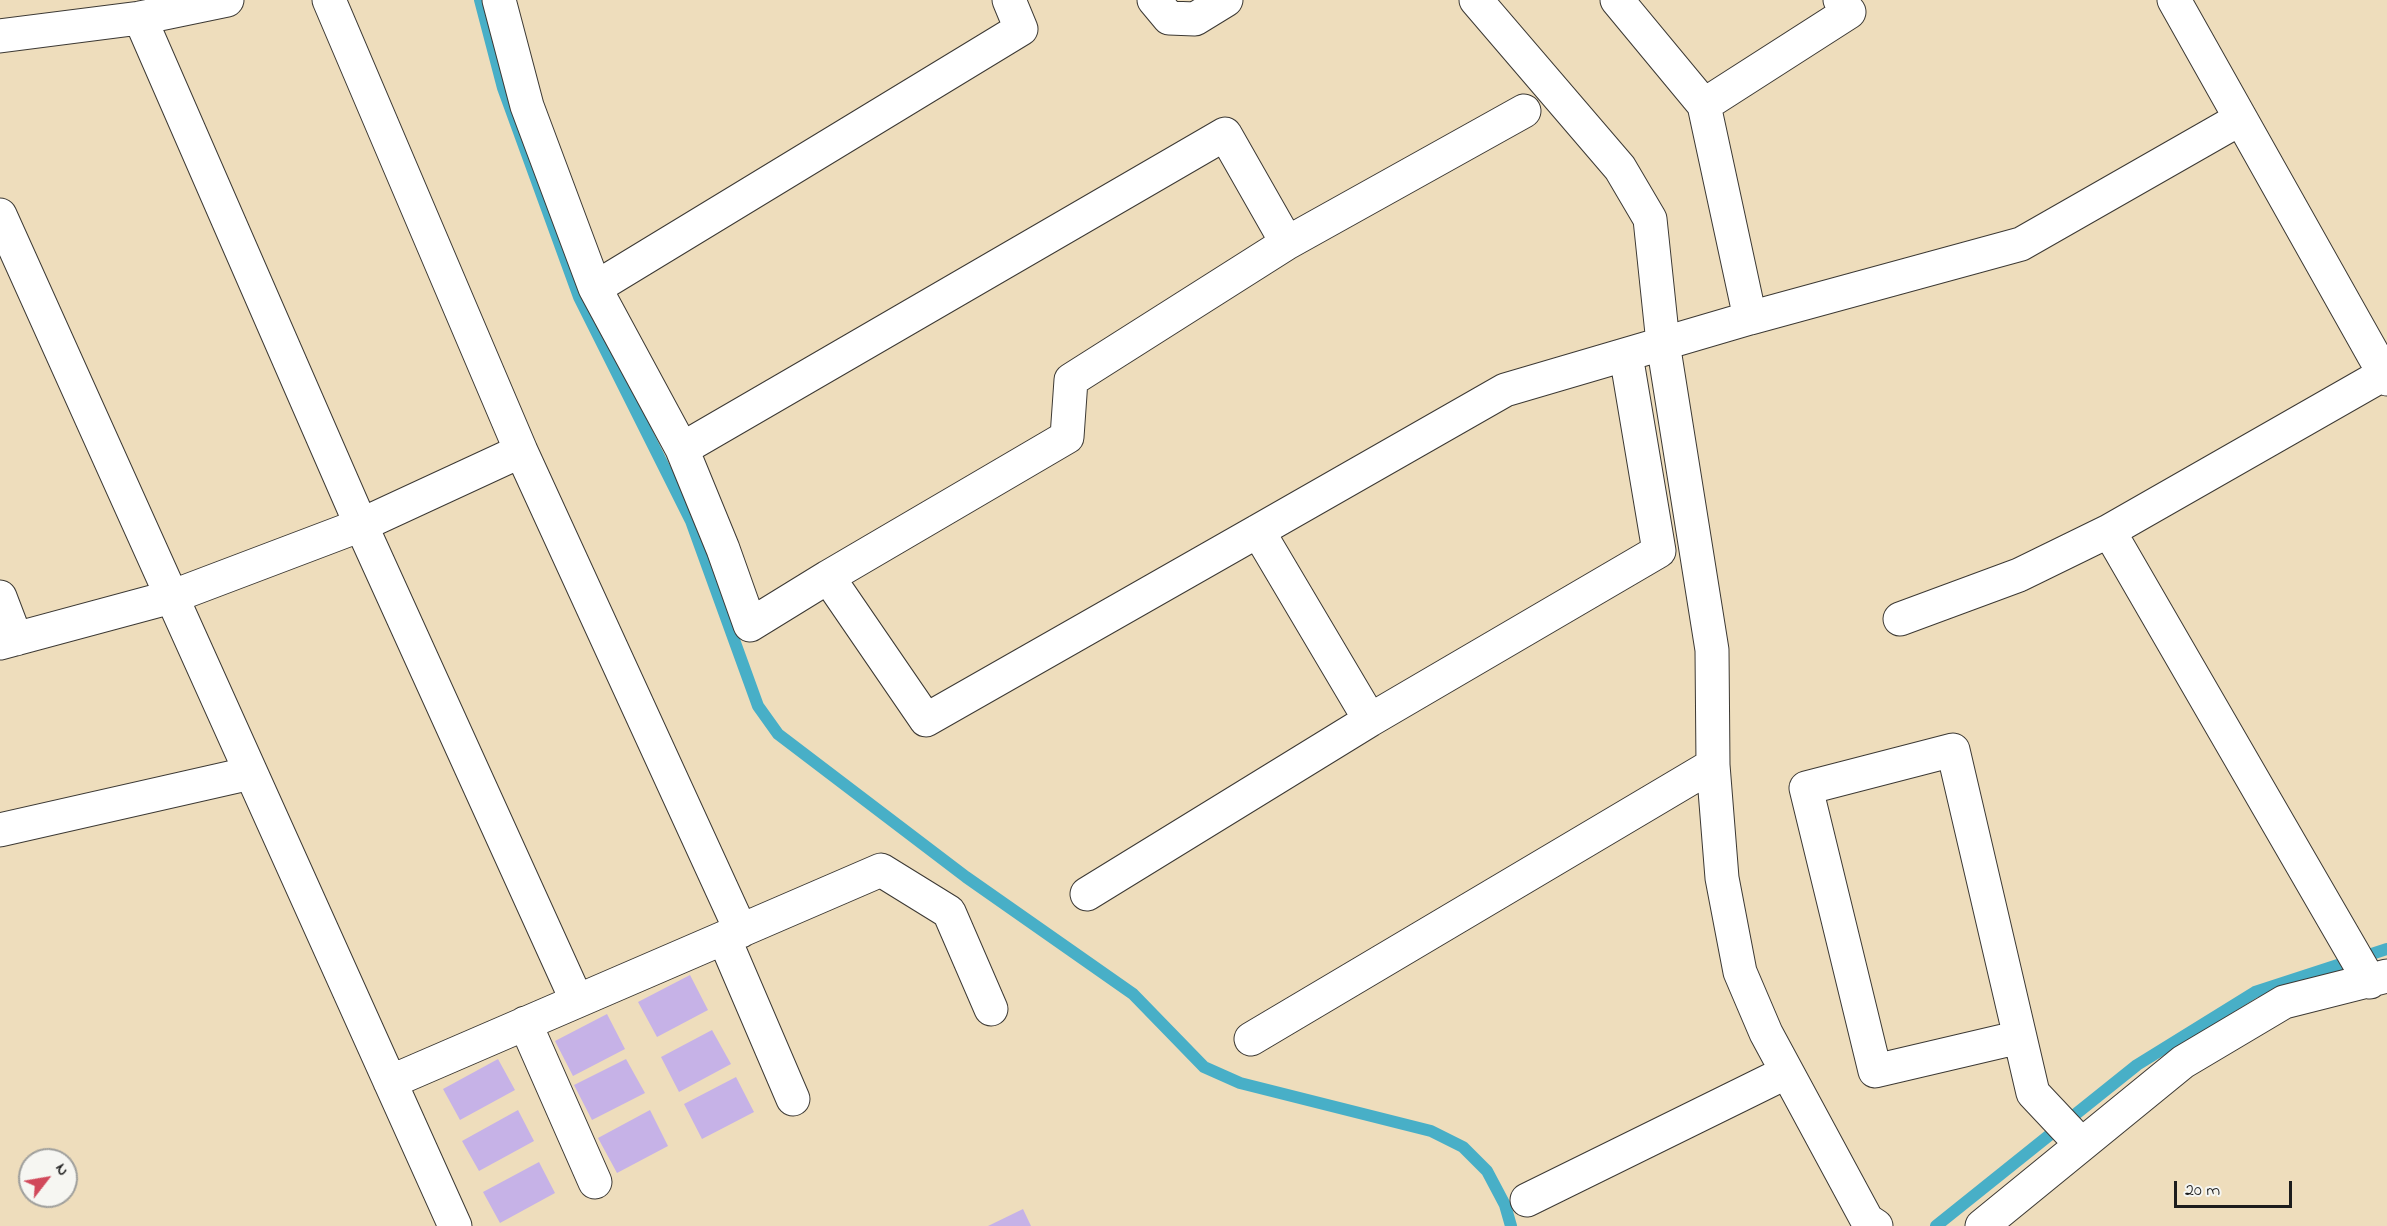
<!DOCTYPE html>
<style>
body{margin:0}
#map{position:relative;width:2387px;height:1226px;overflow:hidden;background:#eeddbc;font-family:"Indie Flower",sans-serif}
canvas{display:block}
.north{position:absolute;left:18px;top:1148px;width:60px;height:60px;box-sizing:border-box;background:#f6f6f2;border:2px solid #9f9f9c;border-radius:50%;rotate:59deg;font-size:16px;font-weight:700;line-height:24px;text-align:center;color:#1c1c1c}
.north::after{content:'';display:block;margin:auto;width:21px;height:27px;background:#d1495b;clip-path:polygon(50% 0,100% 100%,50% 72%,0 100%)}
.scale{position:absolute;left:2174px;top:1181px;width:118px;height:27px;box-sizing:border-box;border:3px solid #1c1c1c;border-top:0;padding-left:8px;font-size:18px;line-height:21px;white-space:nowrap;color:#1c1c1c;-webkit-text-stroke:4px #f6f6f2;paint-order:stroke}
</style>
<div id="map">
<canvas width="2387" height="1226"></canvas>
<div class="north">N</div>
<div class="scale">20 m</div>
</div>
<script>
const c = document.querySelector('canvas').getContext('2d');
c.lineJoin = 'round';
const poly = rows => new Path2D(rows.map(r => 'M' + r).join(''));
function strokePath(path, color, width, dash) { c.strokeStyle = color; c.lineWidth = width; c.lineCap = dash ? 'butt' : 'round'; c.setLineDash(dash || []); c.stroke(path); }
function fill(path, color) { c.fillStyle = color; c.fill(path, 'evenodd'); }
strokePath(poly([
 [480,0,503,88,579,297,691,521,758,706,778,734,966,877,1133,994,1204,1067,1240,1083,1431,1131,1463,1147,1487,1171,1505,1205,1511,1226],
 [1936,1226,2137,1065,2255,992,2387,949]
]), '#48afc7', 12);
fill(poly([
 [690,975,708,1010,657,1037,638,1002],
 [607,1014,625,1049,573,1076,555,1041],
 [712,1030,731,1064,679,1092,661,1057],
 [498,1059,515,1090,460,1120,443,1089],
 [626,1059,645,1093,592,1120,574,1085],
 [736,1077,754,1112,702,1139,684,1104],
 [518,1110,534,1141,479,1171,462,1141],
 [650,1110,668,1146,617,1173,598,1138],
 [539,1162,555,1193,500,1223,483,1192],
 [1023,1209,1031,1226,988,1226]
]), '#c6b2e7');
const street = poly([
 [329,0,521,451,741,931],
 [499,0,527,106,595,288,1021,29,1009,0],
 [1154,0,1169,18,1195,19,1226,0],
 [1476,0,1620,168,1650,219,1663,343,1712,650,1713,765,1722,878,1740,972,1766,1033,1867,1220,1876,1226],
 [1617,0,1704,105,1750,318,2021,244,2240,119],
 [2174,0,2387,379],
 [140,18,361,525,577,1001],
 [0,36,140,18,227,0],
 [1704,105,1849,12,1840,0],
 [0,215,455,1226],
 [595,288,682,449,723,549,750,625,828,577],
 [682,449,1225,134,1287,243,1524,111],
 [1258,531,926,720,828,577,1067,437,1071,380,1287,243],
 [2109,531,2384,374],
 [0,597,16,639],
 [1900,619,2019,575,2109,531,2370,982],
 [0,643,171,597,361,525,521,451],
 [1370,720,1258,531,1505,390,1750,318],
 [0,830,251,773],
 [1087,894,1370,720,1659,551,1626,355],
 [724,938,793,1099],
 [525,1023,595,1182],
 [2020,1037,1875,1071,1806,788,1953,750,2033,1093,2081,1144],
 [1251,1039,1713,765],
 [390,1082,881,870,949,912,991,1009],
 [1527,1200,1787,1072],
 [1982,1226,2183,1062,2284,1002,2387,976]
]);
strokePath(street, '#3c3934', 35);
strokePath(street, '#fff', 33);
</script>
